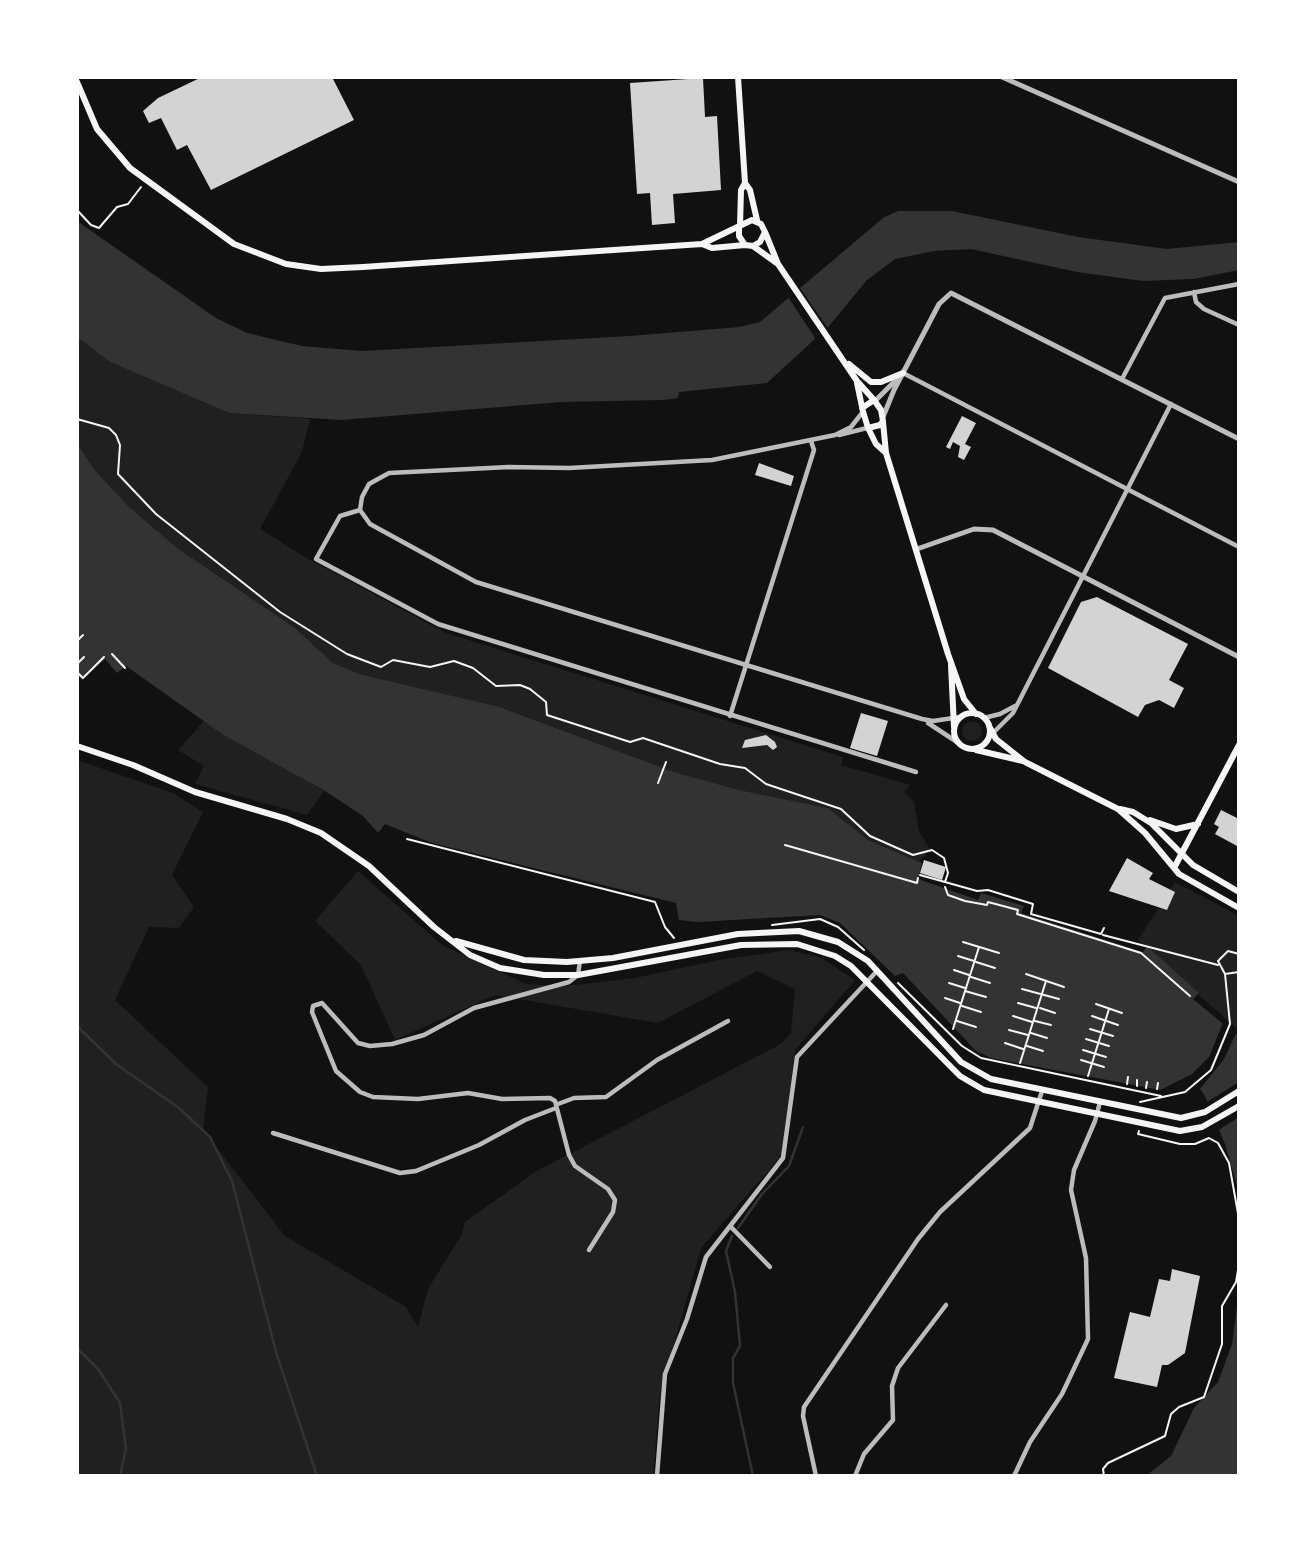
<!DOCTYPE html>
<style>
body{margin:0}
#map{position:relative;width:1316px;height:1553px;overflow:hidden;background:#111;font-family:"Noto Serif",serif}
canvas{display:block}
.frame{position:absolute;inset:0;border:79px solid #fff;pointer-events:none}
</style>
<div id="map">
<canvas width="1316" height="1553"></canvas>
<div class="frame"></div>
</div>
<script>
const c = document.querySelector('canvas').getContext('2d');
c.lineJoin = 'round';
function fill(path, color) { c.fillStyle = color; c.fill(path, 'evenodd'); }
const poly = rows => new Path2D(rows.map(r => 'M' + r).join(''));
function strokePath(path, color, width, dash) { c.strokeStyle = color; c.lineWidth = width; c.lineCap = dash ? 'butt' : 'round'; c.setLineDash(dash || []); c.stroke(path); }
fill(poly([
 [77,337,110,362,229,413,310,419,302,452,260,529,305,557,446,633,843,757,841,765,911,785,904,792,914,802,919,832,930,849,919,862,868,840,828,808,739,790,674,772,504,708,359,674,333,663,294,627,180,550,130,508,93,468,77,443],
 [204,721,324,791,307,815,195,784,204,766,178,750],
 '962 731a10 10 0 1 1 20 0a10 10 0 1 1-20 0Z',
 [77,760,173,793,203,812,172,875,194,907,179,928,149,927,115,1000,208,1087,203,1130,285,1236,406,1307,418,1327,428,1289,462,1234,465,1222,535,1172,781,1044,791,1033,795,989,757,971,658,1023,495,995,395,1040,361,965,315,921,358,871,442,945,526,984,566,986,635,978,719,960,789,950,820,957,855,980,795,1050,782,1155,701,1248,660,1394,653,1476,77,1476],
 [1175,882,1239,916,1239,1031,1138,940]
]), '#202020');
fill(poly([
 [898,211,952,211,1078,237,1167,249,1239,242,1239,270,1193,279,1143,281,1077,272,971,249,934,251,895,259,867,280,829,326,767,383,679,392,678,398,663,400,561,402,341,420,229,413,110,362,77,337,77,221,216,318,247,333,302,346,362,351,630,336,739,327,760,322,883,218],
 [77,443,93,468,130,508,180,550,294,627,333,663,359,674,500,707,674,772,739,790,828,808,868,840,922,863,918,879,978,900,981,893,991,896,1024,906,1021,913,1143,952,1147,946,1199,993,1193,999,1239,1037,1239,1193,1225,1144,1205,1096,1190,1075,1160,1090,991,1058,976,1051,903,973,895,976,840,923,820,915,698,922,679,920,676,903,432,843,385,824,378,833,363,816,325,791,222,734,126,666,117,673,105,659,82,680,77,675],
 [1239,1290,1239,1476,1146,1476,1171,1456,1194,1408,1218,1382,1232,1344]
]), '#333');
fill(poly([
 [798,285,829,330,817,341,786,294],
 [1224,1020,1237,1031,1224,1059,1200,1089,1190,1076,1209,1057],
 [1239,1082,1239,1117,1217,1131,1204,1104]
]), '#111');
strokePath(poly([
 [77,1026,116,1064,179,1108,210,1137,232,1181,276,1352,317,1476],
 [738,1228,762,1194,789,1166,803,1127],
 [732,1236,726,1251,735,1292,740,1346,733,1358,733,1383,753,1476],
 [77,1348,98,1369,120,1403,126,1449,120,1476]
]), '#333', 2.5);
fill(poly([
 [202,77,332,77,354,120,211,190,187,145,177,150,161,118,149,123,143,111,158,98],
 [703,78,705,117,717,116,721,190,673,194,675,223,652,225,650,193,637,194,630,83],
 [962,416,976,423,965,444,971,447,964,460,958,457,960,446,953,442,950,449,946,447],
 [759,463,794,476,791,486,755,475],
 [1097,597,1188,644,1169,680,1184,688,1174,708,1159,700,1145,705,1138,717,1048,668,1081,602],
 [861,713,888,721,877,756,850,748],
 [766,735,775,742,777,747,773,750,767,745,742,748,745,740],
 [1221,810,1239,819,1237,846,1215,834,1219,827,1214,824],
 [1127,858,1153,873,1149,879,1175,892,1167,910,1109,891],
 [924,860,946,867,942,880,920,873],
 [1172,1269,1200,1276,1185,1353,1168,1365,1162,1365,1157,1387,1114,1378,1130,1312,1150,1317,1159,1279,1170,1281]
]), '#d3d3d3');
strokePath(poly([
 [77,210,91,225,99,228,117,207,128,204,141,187],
 [77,419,109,428,116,435,120,445,118,474,156,514,280,612,347,654,381,667,393,660,430,667,454,661,473,668,496,686,520,685,530,689,546,702,547,715,630,742,643,738,720,764,745,768,766,784,841,809,870,836,913,855,932,850,944,858,948,873,945,882],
 [77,641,83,635],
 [112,654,125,668],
 [77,664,84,657],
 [77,672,83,678,104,657],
 [658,783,666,762],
 [407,839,655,902,665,927,674,938],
 [785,845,917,883,918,878],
 [920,875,977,891,988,890,1033,904,1031,914,1101,934,1104,928],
 [945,887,948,895,965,901,987,905,988,902,1018,910,1017,914,1141,953,1190,996],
 [772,925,820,919,838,927,864,950],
 [1103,935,1218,965],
 [963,942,999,953],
 [1239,954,1228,951,1218,961,1225,974,1239,972],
 [958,956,974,961],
 [976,962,995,968],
 [954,970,969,975],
 [1026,974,1064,987],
 [971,977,990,983],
 [898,983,962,1046,981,1058,1161,1096],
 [949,983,965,988],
 [1022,989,1059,999],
 [965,991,986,997],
 [945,998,960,1003],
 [1018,1003,1036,1008],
 [1096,1004,1122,1013],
 [962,1006,981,1012],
 [1040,1008,1055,1013],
 [1013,1016,1032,1022],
 [1092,1016,1118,1025],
 [957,1021,976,1027],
 [1035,1021,1051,1025],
 [953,1029,979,947],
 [1090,1029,1113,1036],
 [1009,1030,1028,1035],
 [1031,1033,1047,1038],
 [1086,1039,1109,1046],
 [1005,1043,1023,1049],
 [1027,1046,1043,1051],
 [1083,1050,1106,1057],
 [1081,1060,1104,1067],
 [1020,1063,1046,981],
 [1088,1076,1109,1009],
 [1127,1084,1128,1077],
 [1137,1086,1137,1080],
 [1146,1088,1147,1082],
 [1157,1089,1158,1083],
 [1140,1102,1185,1092,1211,1070,1230,1024,1225,974],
 [1139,1131,1138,1134,1180,1144,1195,1144,1209,1138,1218,1143,1229,1163,1239,1219],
 [1104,1476,1103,1469,1108,1463,1165,1436,1171,1414,1179,1407,1204,1397,1222,1344,1222,1306,1236,1282,1239,1264]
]), '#f5f5f5', 2);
strokePath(poly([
 [1194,292,1196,302,1204,309,1239,325],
 [903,373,1239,547],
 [1122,379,1165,298,1239,284],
 [839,435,867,428],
 [360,510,340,516,316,559,438,624,916,772],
 [360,510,370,524,476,582,922,719,933,721,960,717],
 [360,510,362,497,369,484,389,473,509,467,569,468,712,460,835,435,851,427,862,413],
 [730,716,814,450,811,441],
 [984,718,1000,714,1015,706],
 [928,723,957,742],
 [990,736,1013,713,1171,404],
 [580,961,578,975,569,982,474,1008,424,1035,392,1044,370,1046,358,1043,322,1003,313,1006,312,1012,336,1071,360,1092,373,1097,418,1099,468,1093,502,1099,550,1098,555,1101,569,1155,575,1166,608,1189,615,1200,613,1212,589,1250],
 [558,1104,574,1098,606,1097,657,1060,728,1021],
 [273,1133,400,1173,416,1171,479,1145,525,1120,556,1108],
 [731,1227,770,1267],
 [657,1476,665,1374,687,1319,706,1257,783,1158,797,1057,877,971],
 [816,1476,803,1416,804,1407,918,1239,940,1212,1030,1128,1042,1091],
 [855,1476,864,1454,893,1420,892,1386,898,1368,946,1305],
 [1014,1476,1030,1442,1062,1394,1088,1339,1086,1258,1071,1190,1074,1170,1095,1121,1100,1102]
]), '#bcbcbc', 4.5);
strokePath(poly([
 [1002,77,1239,182],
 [875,401,896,380],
 [883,417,894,390,939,304,951,293,1239,439],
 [917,549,974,529,993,530,1239,657]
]), '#bcbcbc', 5);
strokePath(poly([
 [738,77,745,183,750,190,757,220],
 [77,82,97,129,130,168,234,244,286,264,321,269,363,267,702,244,712,248,745,245],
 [740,226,741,190,745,183],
 [739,227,739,236,745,245,753,246,778,264,857,381,874,400],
 [765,232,778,264],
 [702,244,752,220,761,224,765,232,760,242,753,246],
 [849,364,871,382,881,382,903,373],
 [857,383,862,407],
 [874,400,881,410,883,421,880,425,868,428,862,408,874,400],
 [883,422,886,453,948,654,964,699,976,714],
 [868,428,876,444,886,453],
 [951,665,954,727],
 '954 731a18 18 0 1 1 36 0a18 18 0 1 1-36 0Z',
 [989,726,996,739,1025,762,1118,809,1145,833,1179,874,1239,908],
 [77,746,133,765,195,792,287,819,321,833,369,866,434,927,470,955,500,968,544,975,578,975,741,945,797,944,835,956,851,966,960,1076,984,1090,1180,1131,1202,1127,1239,1106],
 [976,750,1023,761],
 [1120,809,1133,812,1151,823,1193,865,1239,892],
 [1150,820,1176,829,1198,824],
 [1174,868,1239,745],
 [456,941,524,960,567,962,613,958,738,934,799,931,838,942,868,961,961,1062,991,1079,1181,1118,1205,1112,1239,1091]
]), '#f5f5f5', 6);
</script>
